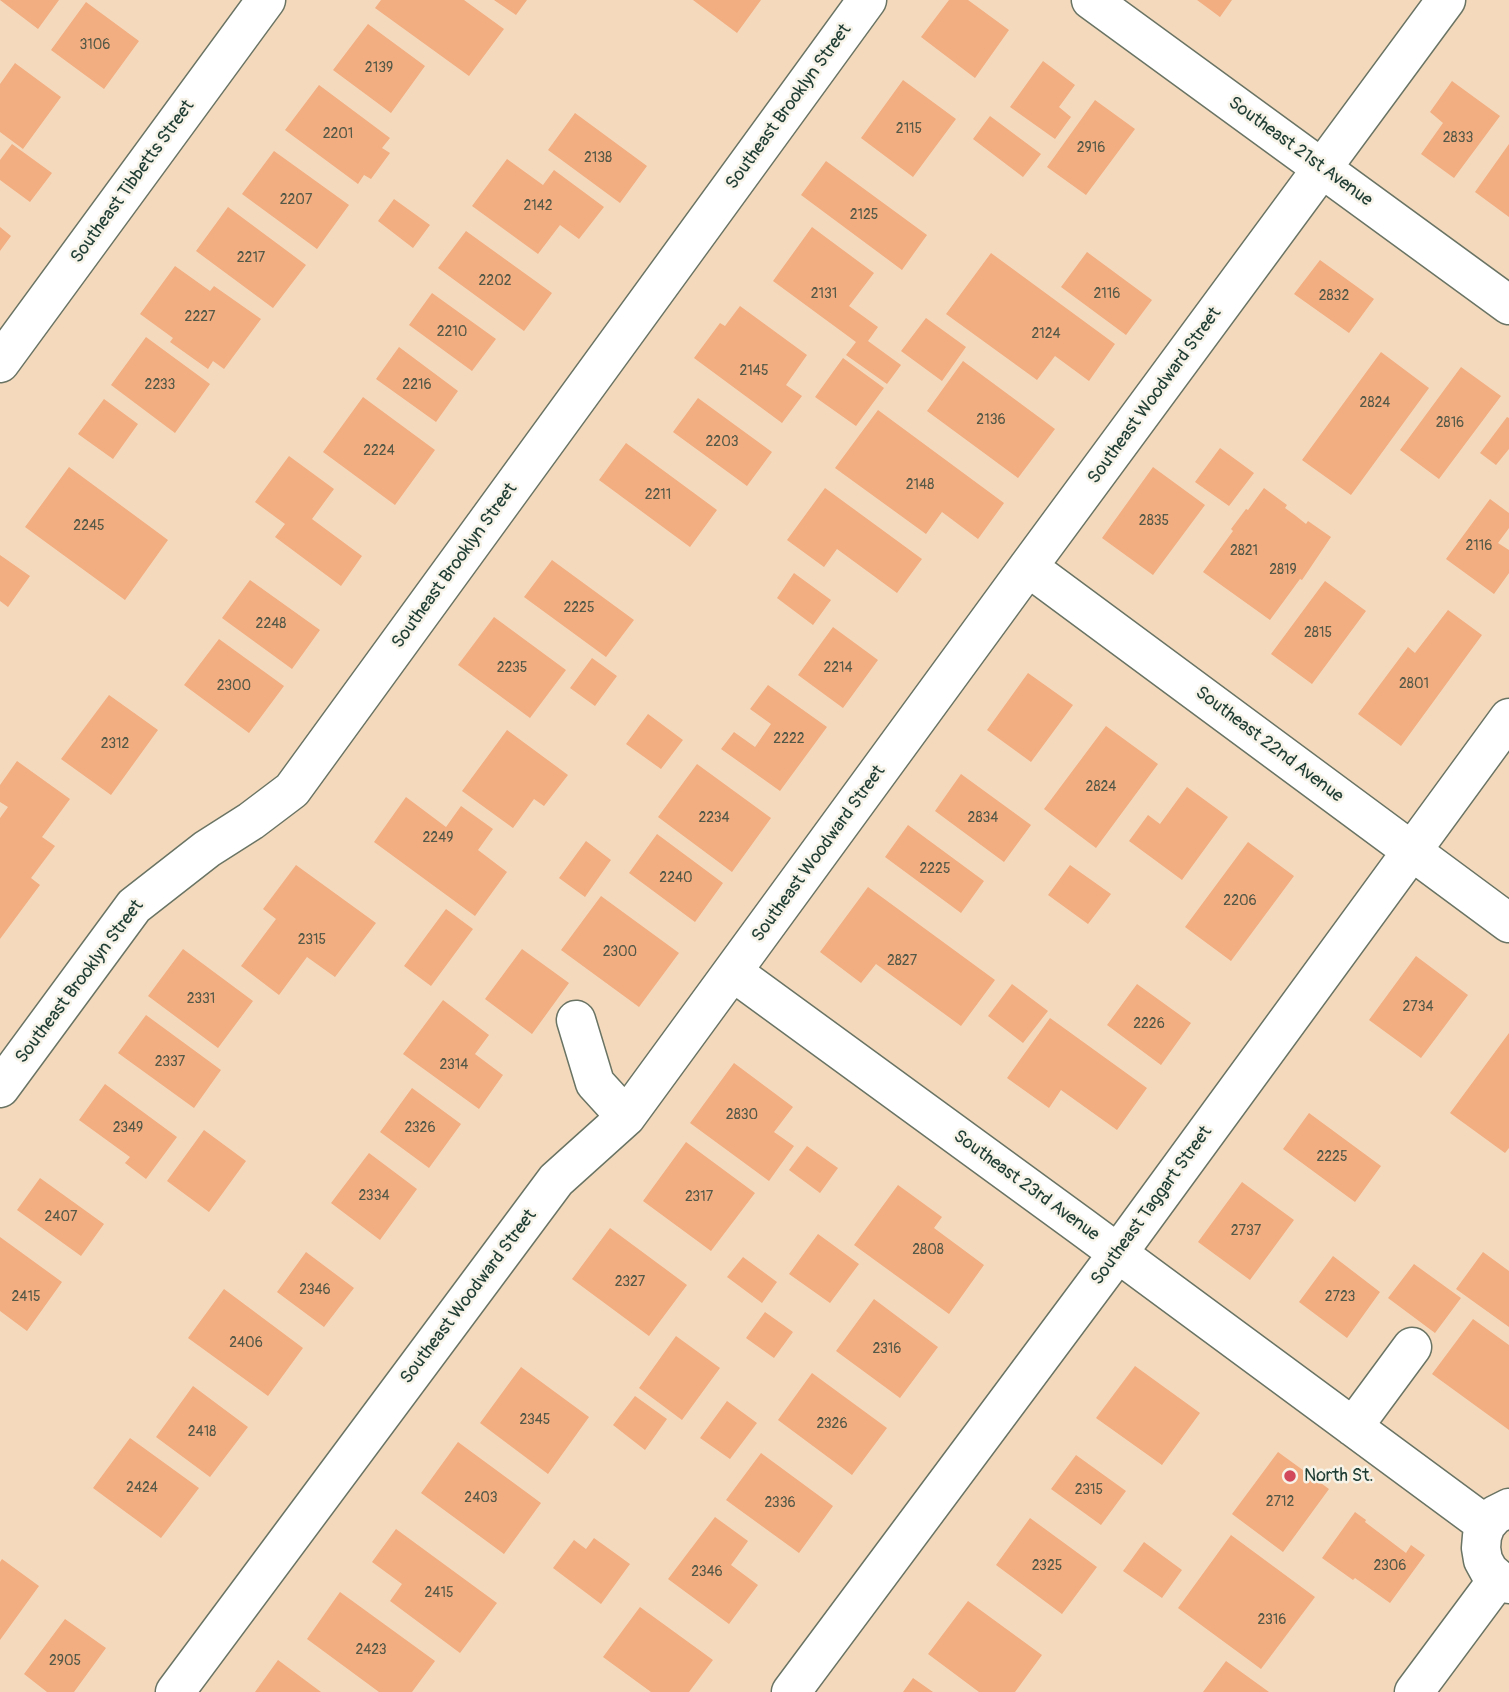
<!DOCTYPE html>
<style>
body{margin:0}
canvas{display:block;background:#f4d9bc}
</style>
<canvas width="1509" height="1692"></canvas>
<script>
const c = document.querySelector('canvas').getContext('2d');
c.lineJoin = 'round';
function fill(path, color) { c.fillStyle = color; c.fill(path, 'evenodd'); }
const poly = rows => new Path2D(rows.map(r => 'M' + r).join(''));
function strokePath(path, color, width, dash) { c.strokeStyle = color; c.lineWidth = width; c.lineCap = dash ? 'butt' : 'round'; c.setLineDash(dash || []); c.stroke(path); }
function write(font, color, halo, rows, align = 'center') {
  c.font = font + ' Pangolin,sans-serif'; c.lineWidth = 5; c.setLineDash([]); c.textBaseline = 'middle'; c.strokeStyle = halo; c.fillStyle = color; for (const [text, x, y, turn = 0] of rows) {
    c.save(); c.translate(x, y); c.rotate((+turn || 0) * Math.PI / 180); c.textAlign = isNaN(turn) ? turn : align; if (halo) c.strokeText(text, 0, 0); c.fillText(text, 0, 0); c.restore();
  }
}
fill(poly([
 [0,0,59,0,38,29],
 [381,0,464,0,504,29,469,76,375,8],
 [494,0,527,0,516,15],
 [693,0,761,0,737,33],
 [949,0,968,0,1009,30,975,78,921,37],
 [1197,0,1232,0,1220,17],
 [86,2,139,41,104,89,51,50],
 [368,24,425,66,391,113,333,70],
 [1043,61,1075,85,1059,107,1071,117,1055,139,1010,107],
 [15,63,61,97,23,149,0,132,0,84],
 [903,80,956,119,913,177,861,138],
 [1452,81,1500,116,1454,178,1421,154,1443,123,1430,112],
 [319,85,390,138,382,148,390,153,371,179,364,175,358,184,285,130],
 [1095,100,1135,129,1086,195,1047,167],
 [575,113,647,166,620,203,548,150],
 [990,116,1041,154,1023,177,973,139],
 [12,144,52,173,30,202,0,180,0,160],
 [1509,144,1509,217,1475,192],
 [274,151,349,205,317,249,242,194],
 [507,159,543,185,554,170,604,207,579,239,560,225,538,254,472,206],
 [826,161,927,235,902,270,801,195],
 [394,199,430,225,413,248,378,221],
 [228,207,306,265,273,308,196,251],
 [0,227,11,236,0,251],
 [812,227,874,273,849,306,878,327,868,341,901,365,887,384,846,355,856,342,773,281],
 [466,231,552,293,524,331,438,268],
 [1087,252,1152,300,1126,335,1061,287],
 [991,253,1115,344,1089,381,1055,356,1037,380,946,314],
 [1320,260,1374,299,1349,333,1294,294],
 [175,266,210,291,214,286,261,319,224,369,213,361,208,369,170,342,173,338,140,314],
 [432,293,496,339,472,371,409,325],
 [740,306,807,355,786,385,802,396,782,423,694,358,720,323,725,326],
 [926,318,966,347,942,381,901,351],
 [146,337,210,384,175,433,111,385],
 [399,347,458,391,436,422,376,379],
 [1381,352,1429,388,1351,495,1302,460],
 [843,358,884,388,856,426,815,397],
 [963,361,1055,429,1018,478,927,411],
 [1461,367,1501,396,1439,479,1400,450],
 [363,397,435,450,395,505,323,452],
 [698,398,772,452,747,486,673,432],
 [104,399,138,424,113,459,78,434],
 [878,410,1004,503,978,539,942,512,926,534,835,468],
 [1507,417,1509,418,1509,449,1496,465,1480,453],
 [626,443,717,510,690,547,599,480],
 [1220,448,1254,473,1229,506,1195,482],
 [289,456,334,489,312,519,362,556,341,586,275,537,285,524,255,502],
 [69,467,168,540,125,600,25,527],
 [1153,467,1205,505,1153,575,1102,538],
 [825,488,922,559,897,593,837,549,824,567,787,540],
 [1264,488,1287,505,1285,508,1296,516,1306,524,1308,521,1331,537,1302,580,1300,579,1270,620,1203,572,1233,531,1231,529,1246,509,1248,510],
 [1490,499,1509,513,1509,528,1498,543,1509,550,1509,573,1494,594,1446,559],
 [0,555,30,576,8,607,0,601],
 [552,560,634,620,606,657,524,597],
 [794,573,831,600,813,625,777,598],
 [250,580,320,630,292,669,222,618],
 [1325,581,1366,611,1312,684,1271,654],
 [1448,610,1482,635,1401,746,1358,714,1408,647,1415,653],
 [494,617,566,670,530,718,458,665],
 [833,627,878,660,843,708,798,675],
 [219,639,284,686,249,733,184,685],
 [592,658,617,676,595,706,570,688],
 [1028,673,1073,705,1031,762,987,730],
 [768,685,827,727,780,791,721,749,734,732,755,747,771,724,750,709],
 [109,695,158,730,111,795,61,759],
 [648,714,683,740,661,769,626,744],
 [1106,726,1158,764,1096,848,1044,809],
 [507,730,568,775,544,806,534,799,513,828,462,791],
 [17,761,70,799,42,837,55,846,31,878,40,885,0,939,0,818,8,807,0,802,0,785],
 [697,764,771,818,732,872,658,817],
 [961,774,1031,825,1004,862,935,811],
 [1187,787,1228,817,1182,880,1129,841,1148,815,1160,824],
 [406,797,446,827,461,806,493,829,478,850,507,872,475,916,374,842],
 [908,825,984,881,961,913,885,857],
 [657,834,723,883,695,922,629,873],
 [586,841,611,860,585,897,559,878],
 [1248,842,1294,876,1231,961,1185,927],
 [296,865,376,923,335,977,307,957,279,995,241,966,276,919,263,909],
 [1070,865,1111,894,1088,924,1048,895],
 [868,887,995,980,961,1026,876,964,861,983,820,952],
 [601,896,679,953,639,1007,561,950],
 [446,909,473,929,431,986,404,966],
 [183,949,253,1001,218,1048,148,996],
 [522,949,569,983,532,1034,485,999],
 [1416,956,1468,995,1421,1058,1369,1020],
 [1012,984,1048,1011,1023,1043,988,1016],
 [1137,984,1191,1023,1161,1065,1107,1025],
 [443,1000,489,1035,475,1054,503,1075,479,1109,403,1054],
 [146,1015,221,1070,194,1108,118,1053],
 [1050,1018,1147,1088,1117,1130,1061,1090,1049,1108,1007,1078],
 [1509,1033,1509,1148,1505,1153,1450,1113],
 [734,1063,793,1107,774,1132,794,1146,769,1181,690,1123],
 [105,1084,177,1137,146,1179,125,1163,130,1157,79,1120],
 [412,1088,461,1124,429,1168,380,1132],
 [1309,1113,1381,1166,1355,1202,1283,1149],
 [204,1130,246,1161,209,1212,167,1181],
 [686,1142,755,1193,711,1251,643,1201],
 [807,1146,838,1168,820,1193,789,1170],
 [369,1153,417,1189,380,1240,331,1203],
 [40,1178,104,1224,81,1256,17,1210],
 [1242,1182,1294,1220,1250,1280,1198,1242],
 [898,1185,942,1217,934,1228,984,1265,949,1314,854,1245],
 [610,1228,687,1285,649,1336,572,1279],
 [818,1234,859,1264,830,1303,789,1274],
 [0,1237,62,1282,27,1331,0,1311],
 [306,1252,354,1288,324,1327,277,1292],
 [1483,1252,1509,1271,1509,1327,1456,1289],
 [1333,1256,1380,1292,1347,1338,1299,1302],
 [743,1257,777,1282,762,1303,727,1277],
 [1414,1264,1461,1298,1435,1333,1388,1298],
 [224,1289,303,1348,268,1396,188,1338],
 [874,1299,938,1347,900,1398,836,1351],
 [765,1312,793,1332,774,1358,746,1338],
 [1473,1319,1509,1345,1509,1430,1432,1374],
 [676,1336,720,1368,682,1420,639,1388],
 [1135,1366,1200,1413,1162,1465,1096,1418],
 [521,1367,589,1417,548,1474,480,1423],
 [812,1373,887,1428,852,1475,778,1420],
 [193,1386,248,1427,210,1477,156,1437],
 [635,1396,667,1419,645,1450,613,1425],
 [727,1401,757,1423,730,1459,700,1438],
 [130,1438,199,1488,161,1538,93,1488],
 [458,1442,541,1503,504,1554,421,1493],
 [1278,1452,1329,1489,1283,1552,1232,1514],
 [761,1453,833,1506,799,1553,726,1500],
 [1076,1455,1126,1491,1101,1525,1051,1489],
 [1355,1512,1366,1520,1365,1522,1406,1553,1411,1545,1425,1555,1390,1603,1355,1578,1353,1580,1322,1558],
 [715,1517,748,1541,731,1565,758,1585,729,1624,668,1579],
 [1030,1518,1097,1567,1062,1614,996,1565],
 [396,1529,497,1603,460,1653,390,1601,402,1584,372,1562],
 [1231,1535,1315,1597,1261,1669,1178,1608],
 [594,1538,630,1564,601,1604,553,1568,574,1540,586,1549],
 [1144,1542,1182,1570,1162,1598,1123,1571],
 [2,1559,39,1586,0,1640,0,1562],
 [340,1592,435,1661,412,1692,379,1692,307,1639],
 [968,1601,1042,1655,1015,1692,979,1692,928,1654],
 [640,1607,713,1660,689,1692,651,1692,603,1657],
 [65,1619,106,1648,74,1692,47,1692,24,1674],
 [278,1660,321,1692,255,1692],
 [1226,1661,1269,1692,1203,1692],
 [913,1678,933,1692,903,1692]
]), '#f2ad81');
const minor = poly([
 [1091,0,1509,305],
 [0,363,266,0],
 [1028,567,1509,923],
 [733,972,1081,1226,1486,1525],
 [576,1020,595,1083,626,1117],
 [0,1088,134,906,207,849,251,821,292,790,867,0],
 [1353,1427,1412,1347],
 [1509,1508,1495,1515,1486,1525,1482,1536,1481,1548,1483,1560,1489,1571,1498,1579,1509,1584],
 [175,1692,556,1180,626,1117,1028,567,1446,0],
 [791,1692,1118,1253,1509,718],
 [1414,1692,1498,1579]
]);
strokePath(minor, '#6a7464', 41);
strokePath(minor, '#fff', 38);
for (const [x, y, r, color] of [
 [1290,1476,7,"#d1495b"]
]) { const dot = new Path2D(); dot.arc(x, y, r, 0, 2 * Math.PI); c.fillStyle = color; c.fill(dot); strokePath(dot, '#f7f3e8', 2.5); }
write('14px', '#545947', null, [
 ["3106",95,45],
 ["2139",379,68],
 ["2115",909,129],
 ["2201",338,134],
 ["2833",1458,138],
 ["2916",1091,148],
 ["2138",598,158],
 ["2207",296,200],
 ["2142",538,206],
 ["2125",864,215],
 ["2217",251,258],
 ["2202",495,281],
 ["2131",824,294],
 ["2116",1107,294],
 ["2832",1334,296],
 ["2227",200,317],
 ["2210",452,332],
 ["2124",1046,334],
 ["2145",754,371],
 ["2233",160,385],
 ["2216",417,385],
 ["2824",1375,403],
 ["2136",991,420],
 ["2816",1450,423],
 ["2203",722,442],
 ["2224",379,451],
 ["2148",920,485],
 ["2211",658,495],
 ["2835",1154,521],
 ["2245",89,526],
 ["2116",1479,546],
 ["2821",1244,551],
 ["2819",1283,570],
 ["2225",579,608],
 ["2248",271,624],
 ["2815",1318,633],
 ["2235",512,668],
 ["2214",838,668],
 ["2801",1414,684],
 ["2300",234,686],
 ["2222",789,739],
 ["2312",115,744],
 ["2824",1101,787],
 ["2234",714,818],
 ["2834",983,818],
 ["2249",438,838],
 ["2225",935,869],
 ["2240",676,878],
 ["2206",1240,901],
 ["2315",312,940],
 ["2300",620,952],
 ["2827",902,961],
 ["2331",201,999],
 ["2734",1418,1007],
 ["2226",1149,1024],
 ["2337",170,1062],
 ["2314",454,1065],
 ["2830",742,1115],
 ["2349",128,1128],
 ["2326",420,1128],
 ["2225",1332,1157],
 ["2334",374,1196],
 ["2317",699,1197],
 ["2407",61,1217],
 ["2737",1246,1231],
 ["2808",928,1250],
 ["2327",630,1282],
 ["2346",315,1290],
 ["2415",26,1297],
 ["2723",1340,1297],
 ["2406",246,1343],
 ["2316",887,1349],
 ["2345",535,1420],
 ["2326",832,1424],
 ["2418",202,1432],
 ["2424",142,1488],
 ["2315",1089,1490],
 ["2403",481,1498],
 ["2712",1280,1502],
 ["2336",780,1503],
 ["2325",1047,1566],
 ["2306",1390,1566],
 ["2346",707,1572],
 ["2415",439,1593],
 ["2316",1272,1620],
 ["2423",371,1650],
 ["2905",65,1661]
]);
write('18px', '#1f3d34', '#f7f3e8', [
 ["Southeast Brooklyn Street",789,107,-54],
 ["Southeast 21st Avenue",1300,152,36],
 ["Southeast Tibbetts Street",133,182,-54],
 ["Southeast Woodward Street",1155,396,-54],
 ["Southeast Brooklyn Street",455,566,-54],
 ["Southeast 22nd Avenue",1269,745,37],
 ["Southeast Woodward Street",819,854,-54],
 ["Southeast Brooklyn Street",80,982,-53],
 ["Southeast 23rd Avenue",1026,1186,36],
 ["Southeast Taggart Street",1152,1206,-54],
 ["Southeast Woodward Street",469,1297,-53]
]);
write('18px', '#1f3d34', '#f7f3e8', [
 ["North St.",1304,1476]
], 'left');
</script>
